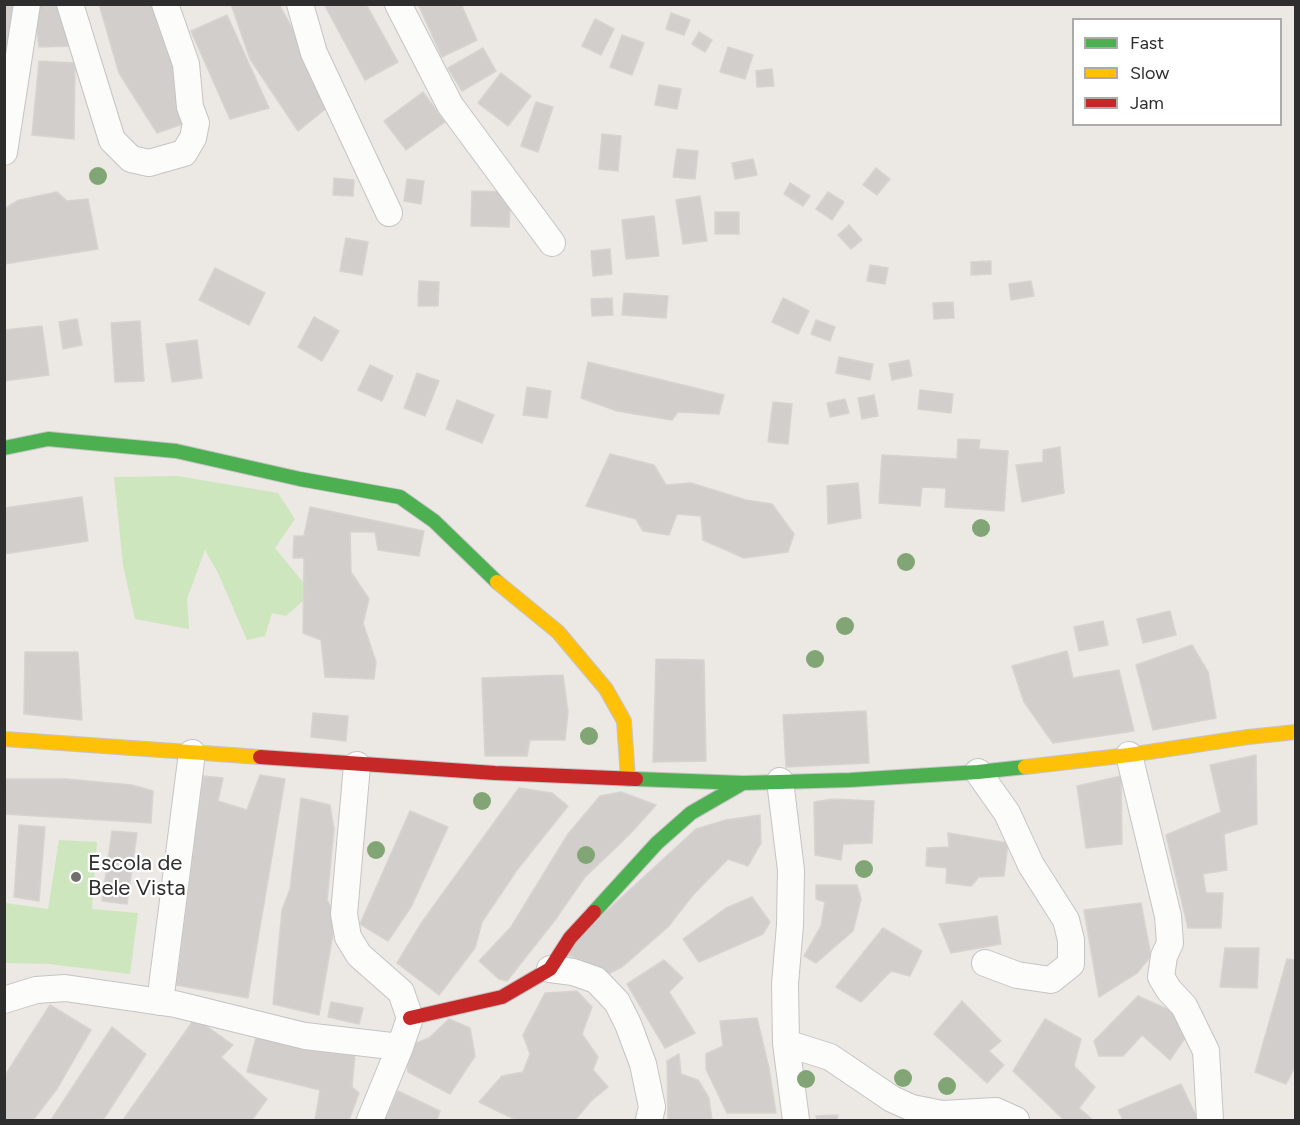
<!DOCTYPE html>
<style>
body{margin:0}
#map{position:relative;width:1300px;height:1125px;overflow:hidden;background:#ece8e4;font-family:Figtree,sans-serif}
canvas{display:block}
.frame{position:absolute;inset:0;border:6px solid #2e2e2e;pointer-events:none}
.legend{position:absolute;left:1072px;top:18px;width:210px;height:108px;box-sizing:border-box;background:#fff;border:2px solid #ababab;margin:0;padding:8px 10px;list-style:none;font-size:18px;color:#2e2e2e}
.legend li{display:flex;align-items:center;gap:12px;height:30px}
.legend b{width:30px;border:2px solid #ababab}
</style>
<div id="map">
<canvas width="1300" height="1125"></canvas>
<div class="frame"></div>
<ul class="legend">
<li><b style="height:8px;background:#4caf50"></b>Fast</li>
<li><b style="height:8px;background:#ffc107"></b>Slow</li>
<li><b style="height:8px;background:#c62828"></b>Jam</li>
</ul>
</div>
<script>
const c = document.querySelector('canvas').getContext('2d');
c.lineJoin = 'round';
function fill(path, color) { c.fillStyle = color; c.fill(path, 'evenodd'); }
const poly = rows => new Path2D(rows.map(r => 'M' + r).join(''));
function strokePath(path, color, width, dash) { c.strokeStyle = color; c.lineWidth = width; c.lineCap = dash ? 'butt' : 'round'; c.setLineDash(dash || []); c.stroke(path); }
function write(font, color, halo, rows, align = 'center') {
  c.font = font + ' Figtree,sans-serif'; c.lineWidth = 4.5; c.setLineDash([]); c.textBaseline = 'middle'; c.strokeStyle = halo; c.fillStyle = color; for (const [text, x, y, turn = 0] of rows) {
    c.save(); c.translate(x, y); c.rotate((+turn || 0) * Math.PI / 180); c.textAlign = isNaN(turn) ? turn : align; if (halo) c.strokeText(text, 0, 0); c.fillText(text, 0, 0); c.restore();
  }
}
fill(poly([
 [178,476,278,493,295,519,275,548,312,593,286,616,272,613,265,636,247,640,218,573,205,550,187,599,189,629,135,619,123,565,114,477],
 [59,840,97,842,92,909,138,913,130,974,49,964,5,963,5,903,48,909]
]), '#cee6be');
const building = poly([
 [4,4,20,4,4,71,4,4],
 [34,4,64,4,76,46,39,47,34,4],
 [99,4,154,4,191,121,157,133,119,73,99,4],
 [231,4,279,4,333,103,298,131,250,59,231,4],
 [324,4,366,4,398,62,365,80,324,4],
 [418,4,461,4,477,40,442,57,418,4],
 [671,13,690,20,684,35,666,29,671,13],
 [227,15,269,108,230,119,191,31,227,15],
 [595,19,614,29,601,55,582,46,595,19],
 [699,32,712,40,705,52,692,44,699,32],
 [622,35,644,43,632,75,610,67,622,35],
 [728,47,753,55,745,79,720,72,728,47],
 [483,48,496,71,462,91,448,68,483,48],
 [39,61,75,63,74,139,32,135,39,61],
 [772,69,774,86,757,87,756,71,772,69],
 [501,73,531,96,508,126,478,103,501,73],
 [659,85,681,89,677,109,655,105,659,85],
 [423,92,445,122,406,150,384,121,423,92],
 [536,102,553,107,538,152,521,146,536,102],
 [602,134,621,136,618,171,599,169,602,134],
 [677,149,698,151,695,179,673,177,677,149],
 [753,159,757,175,735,179,732,163,753,159],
 [876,168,890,179,877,195,863,185,876,168],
 [334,178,354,180,353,196,333,195,334,178],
 [407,179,424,181,421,204,404,201,407,179],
 [790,183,810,196,803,206,784,194,790,183],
 [472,191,511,192,509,227,471,226,472,191],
 [57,192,67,201,88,199,98,249,4,264,4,209,19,200,57,192],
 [828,192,844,202,832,220,816,209,828,192],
 [700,196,707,241,683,244,676,200,700,196],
 [715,212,739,212,739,234,715,234,715,212],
 [654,216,659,256,626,259,622,220,654,216],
 [849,225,862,240,851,249,838,235,849,225],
 [346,238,368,242,362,275,340,271,346,238],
 [610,249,612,274,593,276,591,251,610,249],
 [991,261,991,274,971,275,971,262,991,261],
 [870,265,888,268,885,284,867,281,870,265],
 [215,268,265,293,249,325,199,300,215,268],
 [419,281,439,282,438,306,418,306,419,281],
 [1031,281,1034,296,1011,300,1009,284,1031,281],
 [624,293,668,296,666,318,622,315,624,293],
 [612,298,613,315,592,316,591,299,612,298],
 [783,298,809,311,798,334,772,322,783,298],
 [953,302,954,318,934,319,933,303,953,302],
 [314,317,339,331,322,361,298,347,314,317],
 [77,319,82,345,63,349,59,322,77,319],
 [816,320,835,327,830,341,811,334,816,320],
 [140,321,144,381,115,382,111,323,140,321],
 [42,326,49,375,4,381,4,330,42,326],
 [197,340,202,378,172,382,166,344,197,340],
 [839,357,873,364,870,380,836,373,839,357],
 [909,360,912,376,892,380,889,364,909,360],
 [588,362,724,395,719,414,678,412,672,420,617,411,581,398,588,362],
 [370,365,393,376,382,401,358,390,370,365],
 [417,373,439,381,425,416,404,408,417,373],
 [527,387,551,391,547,418,523,415,527,387],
 [920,390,953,394,951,413,918,409,920,390],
 [874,395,878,416,862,419,858,398,874,395],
 [845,399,849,413,830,417,827,403,845,399],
 [457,400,494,415,482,443,446,429,457,400],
 [773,402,792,404,788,444,768,442,773,402],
 [958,439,980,440,979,449,1008,451,1004,511,945,507,946,488,922,487,920,506,879,503,882,455,957,459,958,439],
 [1060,447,1064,493,1022,502,1016,465,1043,462,1043,450,1060,447],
 [610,454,654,465,666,485,691,483,746,500,772,504,794,534,788,552,744,558,703,540,701,516,677,514,669,535,643,531,636,519,586,506,610,454],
 [858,483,861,518,828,524,827,486,858,483],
 [82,497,88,541,4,554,4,508,82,497],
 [310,507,424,531,419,556,378,550,375,532,350,532,351,572,369,599,363,623,376,662,374,679,325,677,321,640,303,633,304,558,293,558,294,536,304,536,310,507],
 [1170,611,1176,635,1143,643,1137,619,1170,611],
 [1103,621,1108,645,1079,651,1074,627,1103,621],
 [1192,645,1208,672,1216,718,1153,730,1136,665,1192,645],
 [1067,651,1073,678,1119,670,1134,731,1053,743,1024,702,1012,666,1067,651],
 [25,652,78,652,82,720,24,714,25,652],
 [656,659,704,660,706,761,653,762,656,659],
 [563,675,568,712,565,740,530,740,527,756,485,756,482,678,563,675],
 [866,711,869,763,786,767,783,715,866,711],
 [313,713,348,716,346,741,311,737,313,713],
 [1256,755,1257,824,1224,834,1227,870,1203,874,1206,893,1223,893,1221,928,1188,928,1166,835,1221,812,1210,765,1256,755],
 [260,775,285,779,248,998,176,985,203,776,223,778,218,801,247,810,260,775],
 [1121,776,1122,844,1086,848,1077,786,1121,776],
 [6,779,66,779,132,785,153,791,151,823,4,814,6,779],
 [519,788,552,793,568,806,517,870,482,922,475,948,439,995,397,963,422,922,519,788],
 [621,792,656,805,629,835,585,877,555,920,507,981,499,979,479,961,511,927,568,834,600,796,621,792],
 [301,798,330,805,334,829,327,900,336,916,319,1015,273,1004,282,910,290,889,301,798],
 [833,799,874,801,872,843,843,844,841,860,815,855,814,802,833,799],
 [410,811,448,827,411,907,388,941,360,924,410,811],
 [760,815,761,843,748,866,728,859,692,896,668,927,622,967,608,974,562,952,696,829,726,820,760,815],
 [19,825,45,827,39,901,14,897,19,825],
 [112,831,137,833,127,904,102,901,112,831],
 [948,833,1008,843,1004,876,979,877,971,886,946,883,947,868,926,866,927,848,949,847,948,833],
 [816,885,857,885,861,899,853,931,816,963,804,956,821,926,825,902,816,899,816,885],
 [752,897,770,922,763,934,699,962,683,939,726,908,752,897],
 [1141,903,1151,956,1137,973,1099,997,1084,910,1141,903],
 [997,916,1001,944,951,953,939,924,997,916],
 [883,928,922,951,910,976,891,971,861,1002,836,987,883,928],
 [1225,948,1259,948,1257,988,1220,987,1225,948],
 [1287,959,1296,960,1296,1065,1286,1084,1255,1072,1287,959],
 [664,960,683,978,669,992,695,1033,665,1048,627,984,664,960],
 [577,991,592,1007,582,1034,598,1057,593,1070,608,1087,591,1101,575,1120,516,1120,479,1102,502,1076,523,1072,530,1054,523,1035,545,993,577,991],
 [1138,996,1176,1013,1187,1035,1170,1060,1142,1035,1123,1056,1099,1056,1094,1041,1138,996],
 [962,1001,1001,1041,989,1051,1004,1065,987,1083,934,1034,962,1001],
 [331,1002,363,1008,359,1024,328,1017,331,1002],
 [50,1005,91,1030,57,1089,33,1120,4,1120,4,1077,50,1005],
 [195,1018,233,1045,221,1057,267,1099,252,1120,123,1120,195,1018],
 [757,1018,769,1068,776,1113,727,1113,706,1069,706,1054,723,1046,720,1021,757,1018],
 [449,1019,470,1028,475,1056,450,1094,408,1072,407,1058,414,1044,429,1038,449,1019],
 [1045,1019,1081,1039,1074,1066,1095,1087,1079,1108,1093,1120,1064,1120,1013,1071,1045,1019],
 [112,1027,146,1054,103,1120,51,1120,112,1027],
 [256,1037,355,1055,352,1087,359,1093,349,1120,315,1120,320,1090,247,1072,256,1037],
 [679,1054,681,1074,698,1080,709,1098,712,1120,668,1120,667,1061,679,1054],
 [1181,1084,1198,1120,1123,1120,1118,1110,1181,1084],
 [398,1091,440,1111,437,1120,384,1120,398,1091],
 [838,1115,837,1120,817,1120,816,1116,838,1115]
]);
fill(building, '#d1cecb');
strokePath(building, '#d7d4d0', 1.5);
const street = poly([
 [70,4,112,140,131,159,149,163,184,153,193,138,196,123,190,107,186,64,165,4],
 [300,4,314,53,389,213],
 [398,4,450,105,552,243],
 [4,152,27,4],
 [1129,755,1168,916,1170,943,1164,956,1161,977,1169,990,1184,1006,1206,1051,1210,1120],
 [357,765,344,914,348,937,359,955,401,992,410,1018,400,1047,370,1120],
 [978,772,1007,813,1031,865,1066,920,1071,940,1071,964,1051,980,1017,975,985,963],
 [780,781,791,870,790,925,785,984,786,1043,796,1120],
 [550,969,573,972,596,980,617,1002,628,1024,643,1064,652,1107,649,1120],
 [4,1000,36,990,65,988,175,1004,305,1036,400,1047],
 [160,1002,192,753],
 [786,1043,830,1057,892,1099,912,1108,942,1114,996,1111,1016,1120]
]);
const fast = poly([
 [4,448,48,439,176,451,300,479,400,497,434,521,497,582],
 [636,779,743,783,850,780,978,772,1025,767],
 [594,912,657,843,691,813,743,783]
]);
const slow = poly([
 [497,582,558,632,606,689,624,721,628,779],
 [4,739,260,757],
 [1025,767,1129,755,1248,737,1296,732]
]);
const jam = poly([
 [260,757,495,773,636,779],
 [410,1018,502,997,550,969,570,938,594,912]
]);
strokePath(street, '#c5c4c5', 28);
strokePath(fast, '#c5c4c5', 16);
strokePath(slow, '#c5c4c5', 16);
strokePath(jam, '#c5c4c5', 16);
strokePath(street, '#fcfcfb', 26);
strokePath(fast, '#4caf50', 14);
strokePath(slow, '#ffc107', 14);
strokePath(jam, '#c62828', 14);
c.fillStyle = '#82a575';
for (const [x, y] of [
 [98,176],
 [981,528],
 [906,562],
 [845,626],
 [815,659],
 [589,736],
 [482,801],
 [376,850],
 [586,855],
 [864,869],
 [903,1078],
 [806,1079],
 [947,1086]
]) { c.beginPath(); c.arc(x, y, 9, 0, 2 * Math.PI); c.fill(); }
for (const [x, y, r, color] of [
 [76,877,6,"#706f6e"]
]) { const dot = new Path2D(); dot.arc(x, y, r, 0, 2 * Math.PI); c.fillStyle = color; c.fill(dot); strokePath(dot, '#fff', 2); }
write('22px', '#2e2e2e', '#fff', [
 ["Escola de",88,864],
 ["Bele Vista",88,889]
], 'left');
</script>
